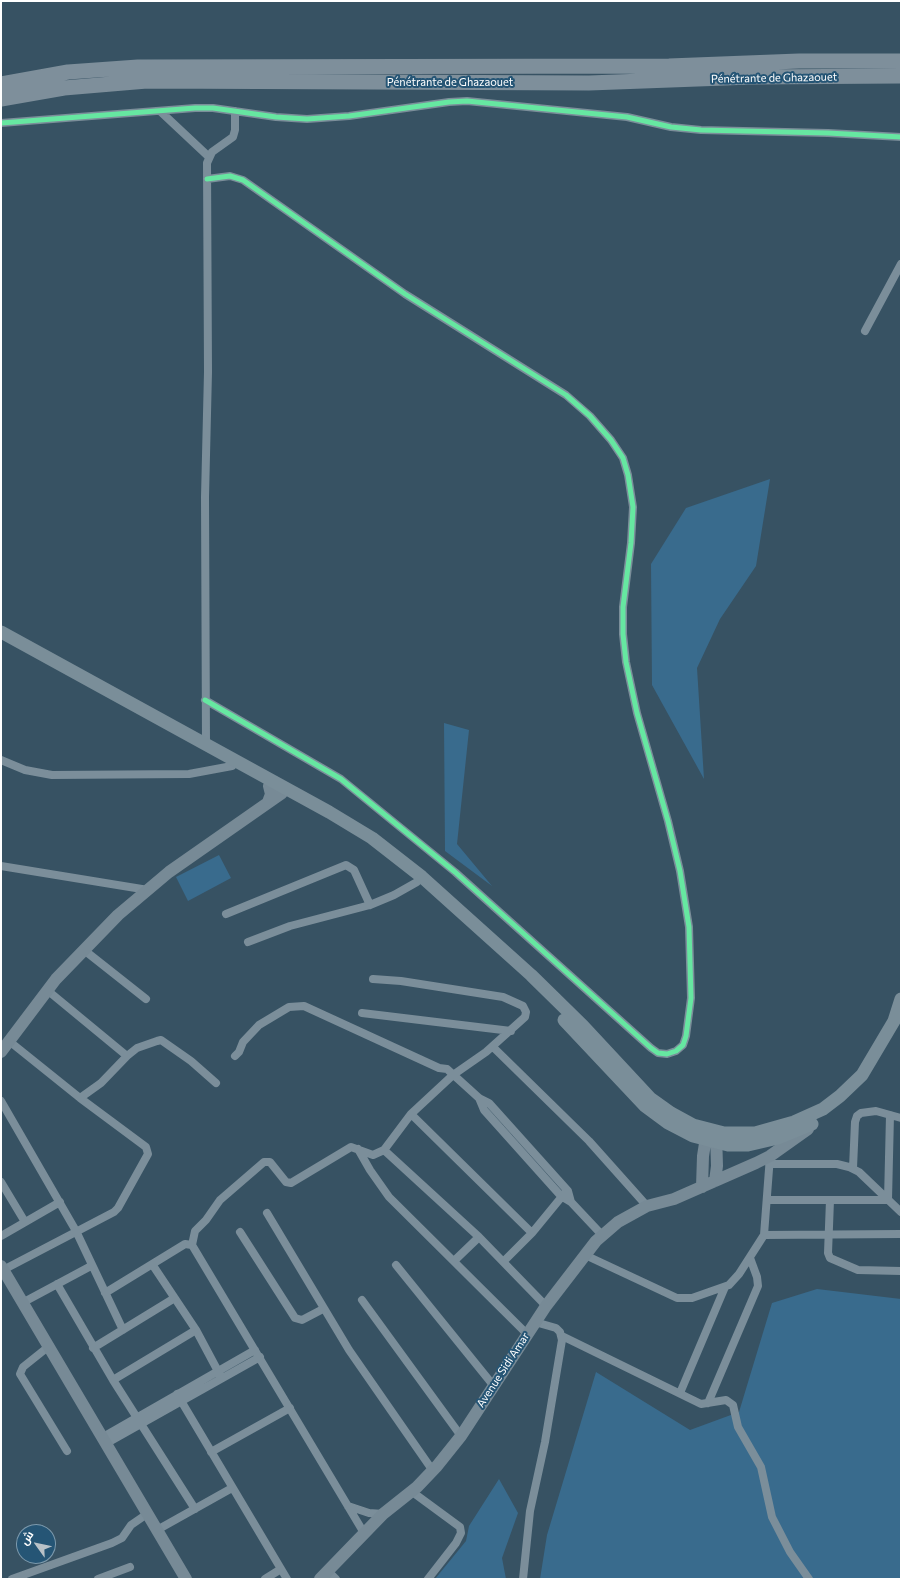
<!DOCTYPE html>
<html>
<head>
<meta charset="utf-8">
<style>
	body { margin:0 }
	#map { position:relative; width:902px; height:1580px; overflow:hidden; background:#375263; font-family:Commissioner,Cairo,sans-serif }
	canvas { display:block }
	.frame { position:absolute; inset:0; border:2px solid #fff; pointer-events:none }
	.north { position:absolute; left:16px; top:1524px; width:40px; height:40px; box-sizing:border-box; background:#255575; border:1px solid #7c99ac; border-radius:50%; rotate:303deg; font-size:11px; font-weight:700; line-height:16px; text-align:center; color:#fff }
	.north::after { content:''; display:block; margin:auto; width:14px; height:18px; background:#b9c2c8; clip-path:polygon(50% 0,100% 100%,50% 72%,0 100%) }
</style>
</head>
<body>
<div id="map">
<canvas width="902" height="1580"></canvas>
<div class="frame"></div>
<div class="north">ش</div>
</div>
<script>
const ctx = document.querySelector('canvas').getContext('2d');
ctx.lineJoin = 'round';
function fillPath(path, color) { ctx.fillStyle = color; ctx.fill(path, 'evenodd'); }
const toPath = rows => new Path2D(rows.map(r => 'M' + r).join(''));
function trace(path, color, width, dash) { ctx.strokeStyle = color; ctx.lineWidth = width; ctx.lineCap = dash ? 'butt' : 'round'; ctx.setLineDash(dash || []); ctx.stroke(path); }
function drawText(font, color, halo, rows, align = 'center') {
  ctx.font = font + ' Commissioner,sans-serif'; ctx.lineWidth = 4; ctx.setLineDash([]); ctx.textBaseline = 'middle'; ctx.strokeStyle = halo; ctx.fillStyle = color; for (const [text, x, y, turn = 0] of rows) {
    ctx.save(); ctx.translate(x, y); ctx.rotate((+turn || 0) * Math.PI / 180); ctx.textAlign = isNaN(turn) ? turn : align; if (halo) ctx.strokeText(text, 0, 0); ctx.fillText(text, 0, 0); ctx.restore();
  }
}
fillPath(toPath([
	[770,479,756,566,720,619,697,668,704,779,652,685,651,564,686,508],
	[444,723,469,730,457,844,492,886,445,851],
	[219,855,231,878,188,901,176,877],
	[817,1289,901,1299,901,1579,540,1579,547,1535,596,1372,690,1430,739,1412,772,1303],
	[499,1479,518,1513,502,1558,506,1579,435,1579,466,1541,469,1526]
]), '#396b8d');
trace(toPath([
	[160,111,209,157],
	[1,123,195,108,213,108,276,117,307,119,349,116,449,102,467,101,627,117,671,127,701,130,828,133,901,137],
	[865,331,901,264],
	[205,700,341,779,455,872,651,1048,658,1053,667,1054,676,1051,683,1045,686,1036,691,998,689,927,680,871,668,821,637,713,626,662,623,634,623,607,631,543,633,507,628,475,623,458,611,440,590,416,566,395,405,294,243,180,230,176,207,179],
	[206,744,205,497,208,372,207,163,212,152,233,137,235,130,235,111],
	[1,760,25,770,52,775,189,774,232,766],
	[1,866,148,890],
	[226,914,346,865,354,870,370,905],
	[248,942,290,926,370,905,394,895,417,882],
	[84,950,146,999],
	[47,990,127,1056],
	[362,1013,511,1031],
	[493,1047,589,1141,647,1206],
	[235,1056,239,1052,243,1042,259,1025,289,1007,304,1006,439,1068,447,1069,479,1098,489,1103,568,1191,571,1202],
	[80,1098,101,1083,127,1056,137,1048,157,1041,161,1040,191,1061,216,1083],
	[479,1098,484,1110,561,1196,571,1202,602,1235],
	[1,1101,76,1231,123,1330],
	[411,1114,532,1233],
	[358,1149,370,1170,389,1197,527,1334],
	[384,1150,479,1237,546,1306],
	[769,1164,837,1164,849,1167,859,1172,901,1212],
	[853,1168,855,1122,857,1116,861,1113,876,1111,901,1118],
	[1,1182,25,1222],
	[767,1200,888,1200,890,1115],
	[830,1200,828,1253,830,1258,858,1270,901,1271],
	[267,1213,349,1350,433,1471],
	[240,1232,295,1318,302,1320,323,1309],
	[764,1235,901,1234],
	[1,1236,60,1202],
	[192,1245,195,1231,206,1220,220,1200,264,1162,270,1162,286,1182,291,1183,351,1147,373,1155,384,1150,411,1114,453,1075,486,1052,525,1017,526,1012,523,1006,503,997,401,981,373,979],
	[585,1255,677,1298,692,1298,729,1285,739,1274,764,1235,770,1156],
	[454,1261,479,1237],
	[504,1261,532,1233,564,1194],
	[152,1264,196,1330,220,1375],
	[396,1265,493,1385],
	[3,1270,114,1212,118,1208,148,1154,146,1147,80,1098,9,1041],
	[57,1284,113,1380,195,1509],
	[105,1293,185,1244,192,1245,364,1533],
	[362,1300,461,1436],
	[22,1303,91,1266],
	[562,1336,701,1404,726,1400,733,1405,738,1427,761,1467,772,1517,790,1552,809,1579],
	[48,1347,23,1367,20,1374,67,1451],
	[93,1348,173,1299],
	[113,1380,196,1330],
	[680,1393,725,1287],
	[177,1394,287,1579],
	[708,1403,758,1286,757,1277,750,1258],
	[103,1437,255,1350],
	[107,1443,260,1357],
	[211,1452,290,1408],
	[411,1491,460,1527,461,1533,456,1543,428,1579],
	[348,1506,369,1513,383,1514],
	[157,1530,232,1488],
	[327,1570,336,1579],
	[12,1579,112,1543,122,1538,131,1525,147,1514],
	[98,1579,130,1567],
	[265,1579,281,1569],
	[523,1579,530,1511,545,1442,562,1340,560,1332,556,1328,535,1322]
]), '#7b8e9a', 8);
trace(toPath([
	[268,802,271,794,269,786],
	[1,1052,56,979,118,915,169,872,282,793],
	[715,1181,717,1166,716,1133],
	[702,1187,703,1156,707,1131],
	[1,1266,186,1579],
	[320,1579,383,1514,417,1487,437,1466,461,1436,546,1306,596,1241,618,1222,647,1206,674,1199,756,1163,770,1156,808,1129]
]), '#778a96', 12);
trace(toPath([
	[1,632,329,812,372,838,422,877,531,975,583,1026,650,1098,671,1113,693,1125,724,1133,755,1133,794,1122,823,1109,840,1096,862,1075,894,1021,901,999],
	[564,1020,645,1106,668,1123,693,1136,728,1145,748,1145,778,1138,812,1124]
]), '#7a8e99', 13);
trace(toPath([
	[1,84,68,72,138,67,669,66,799,61,901,61],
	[1,99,64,88,147,81,589,83,752,77,901,76]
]), '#7e8f9b', 15);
trace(toPath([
	[1,123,195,108,213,108,276,117,307,119,349,116,449,102,467,101,627,117,671,127,701,130,828,133,901,137],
	[205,700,341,779,455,872,651,1048,658,1053,667,1054,676,1051,683,1045,686,1036,691,998,689,927,680,871,668,821,637,713,626,662,623,634,623,607,631,543,633,507,628,475,623,458,611,440,590,416,566,395,405,294,243,180,230,176,207,179]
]), '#66e7a1', 5);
drawText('11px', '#fff', '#255575', [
	["Pénétrante de Ghazaouet",774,78,-1],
	["Pénétrante de Ghazaouet",450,82],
	["Avenue Sidi Amar",503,1370,-57]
]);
</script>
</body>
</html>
